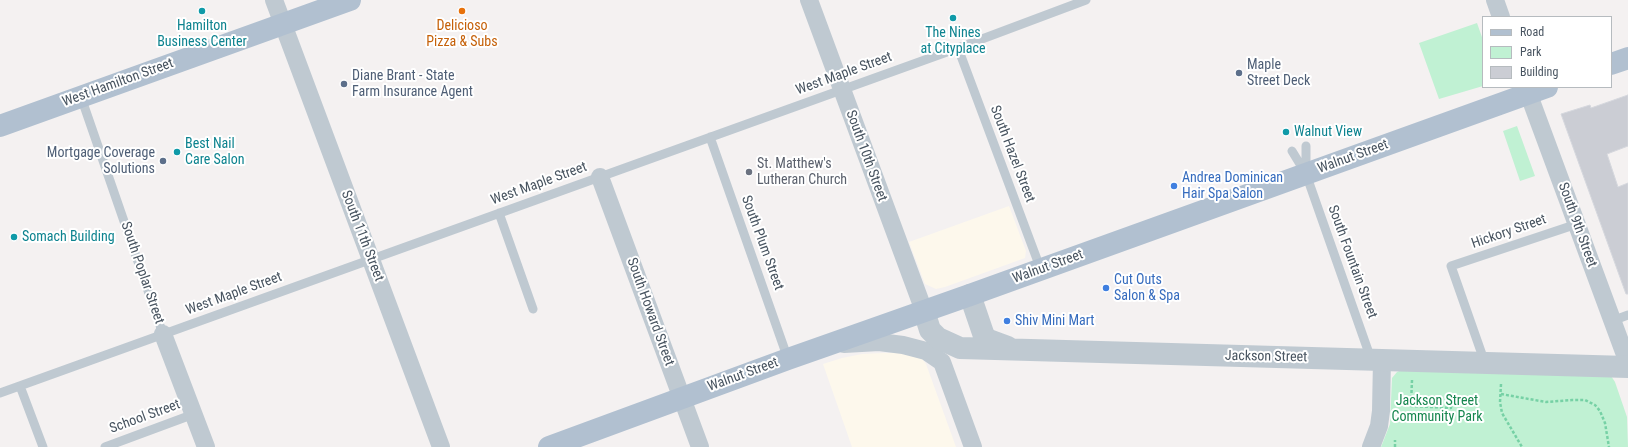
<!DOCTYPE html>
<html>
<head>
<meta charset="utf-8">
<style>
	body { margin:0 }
	#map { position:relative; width:1628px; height:447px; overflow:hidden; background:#f4f1f1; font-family:"Roboto Condensed",sans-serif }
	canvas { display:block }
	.legend { position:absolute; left:1482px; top:16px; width:130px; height:72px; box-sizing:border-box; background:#fff; border:1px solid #b6bbbf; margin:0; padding:5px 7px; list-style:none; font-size:12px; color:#485460 }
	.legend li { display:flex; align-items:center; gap:8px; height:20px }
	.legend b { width:20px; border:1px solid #b6bbbf }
</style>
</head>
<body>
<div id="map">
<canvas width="1628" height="447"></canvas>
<ul class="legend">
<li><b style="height:5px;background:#b1c0d0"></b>Road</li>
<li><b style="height:11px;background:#c0f1d3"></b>Park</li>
<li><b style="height:11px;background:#cbcdd4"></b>Building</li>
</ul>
</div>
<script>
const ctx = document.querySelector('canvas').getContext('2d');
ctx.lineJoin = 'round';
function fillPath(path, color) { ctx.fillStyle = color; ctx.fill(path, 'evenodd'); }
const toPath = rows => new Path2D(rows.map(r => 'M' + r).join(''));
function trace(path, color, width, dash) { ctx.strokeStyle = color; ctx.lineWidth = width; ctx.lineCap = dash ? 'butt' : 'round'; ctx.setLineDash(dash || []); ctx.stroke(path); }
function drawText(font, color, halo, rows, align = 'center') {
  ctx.font = font + ' "Roboto Condensed",sans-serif'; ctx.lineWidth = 4; ctx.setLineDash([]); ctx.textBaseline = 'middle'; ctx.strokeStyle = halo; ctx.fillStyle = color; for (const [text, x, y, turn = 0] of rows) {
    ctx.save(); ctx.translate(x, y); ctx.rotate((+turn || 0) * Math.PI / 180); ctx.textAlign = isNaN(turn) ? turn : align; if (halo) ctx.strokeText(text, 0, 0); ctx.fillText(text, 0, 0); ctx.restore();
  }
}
fillPath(toPath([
	[1009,206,1026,251,1025,258,945,287,936,289,925,284,909,242],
	[883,353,900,353,922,359,926,364,956,447,852,447,823,364,842,358,862,354]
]), '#fdf8ec');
fillPath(toPath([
	[1477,23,1483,40,1483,86,1439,99,1419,43],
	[1517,126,1535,176,1520,181,1503,131],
	[1402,370,1611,376,1615,382,1627,417,1628,447,1381,447,1390,424,1392,378,1397,372]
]), '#c0f1d3');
const building = toPath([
	[1628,95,1628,146,1607,154,1618,187,1628,183,1628,294,1626,294,1561,114,1590,105,1591,108,1628,95]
]);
fillPath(building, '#cbcdd4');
trace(building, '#d5d7dd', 1);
trace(toPath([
	[1412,380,1411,406,1451,408,1452,397],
	[1501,384,1500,402,1502,413,1522,447],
	[1501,394,1546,402,1572,400,1585,400,1595,405,1600,411,1605,423,1609,447],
	[1395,447,1395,440]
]), '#76d1a5', 2.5, [3, 2]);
trace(toPath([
	[958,48,1041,270],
	[81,97,163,334],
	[710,137,788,359],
	[1292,151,1306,174,1371,359],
	[1306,174,1306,146],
	[499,213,533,309],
	[1612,321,1628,315],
	[1485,363,1451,266,1577,224],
	[20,386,43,447],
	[0,393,958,48,1086,0],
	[105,447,194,414]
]), '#bfc9d1', 9);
trace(toPath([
	[274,0,441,447],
	[809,0,924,311],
	[1495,0,1501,17],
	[1526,87,1628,363],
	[600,177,700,447],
	[163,334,206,447],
	[844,344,879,342,903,345,926,351,942,362,973,447],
	[1371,447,1379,426,1381,411,1382,360]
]), '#bfc9d1', 18);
trace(toPath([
	[970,295,984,336,989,340,1008,347],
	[924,311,930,330,938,338,960,348,1628,367]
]), '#bfc9d1', 22);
trace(toPath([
	[1611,64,1628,58],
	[0,126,350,0],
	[549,447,788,359,970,295,1547,87]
]), '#b1c0d0', 22);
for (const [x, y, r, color] of [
	[202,11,4,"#0f9aa8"],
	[462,11,4,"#e8710a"],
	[953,18,4,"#0f9aa8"],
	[1239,73,4,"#5c6f8a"],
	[344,84,4,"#5c6f8a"],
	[1286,132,4,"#0f9aa8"],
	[177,152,4,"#0f9aa8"],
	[163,161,4,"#5c6f8a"],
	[749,172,4,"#6b7280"],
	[1174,186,4,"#3f7fe0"],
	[14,237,4,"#0f9aa8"],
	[1106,288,4,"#3f7fe0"],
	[1007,321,4,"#3f7fe0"]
]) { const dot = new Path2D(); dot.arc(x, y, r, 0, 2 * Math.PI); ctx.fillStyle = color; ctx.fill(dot); trace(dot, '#fff', 1.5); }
drawText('14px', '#0d838f', '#fff', [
	["Hamilton",202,26,"center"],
	["Business Center",202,42,"center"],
	["The Nines",953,33,"center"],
	["at Cityplace",953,49,"center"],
	["Walnut View",1294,132],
	["Best Nail",185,144],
	["Care Salon",185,160],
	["Somach Building",22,237]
], 'left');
drawText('14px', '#c56008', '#fff', [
	["Delicioso",462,26],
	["Pizza & Subs",462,42]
]);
drawText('14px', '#4e5e75', '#fff', [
	["Maple",1247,65],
	["Street Deck",1247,81],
	["Diane Brant - State",352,76],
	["Farm Insurance Agent",352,92],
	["Mortgage Coverage",155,153,"right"],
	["Solutions",155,169,"right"]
], 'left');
drawText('14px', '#485460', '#fff', [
	["West Maple Street",844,74,-20],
	["West Hamilton Street",118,83,-20],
	["South Hazel Street",1012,154,69],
	["South 10th Street",866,156,70],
	["Walnut Street",1353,157,-20],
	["West Maple Street",539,184,-20],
	["South 9th Street",1577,225,70],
	["Hickory Street",1509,232,-19],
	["South 11th Street",362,236,69],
	["South Plum Street",762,243,70],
	["South Fountain Street",1352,262,70],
	["Walnut Street",1048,267,-20],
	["South Poplar Street",142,273,71],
	["West Maple Street",234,294,-20],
	["South Howard Street",650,312,70],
	["Jackson Street",1266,357,1],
	["Walnut Street",743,375,-20],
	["School Street",145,417,-20]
]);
drawText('14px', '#5b616d', '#fff', [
	["St. Matthew's",757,164],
	["Lutheran Church",757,180]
], 'left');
drawText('14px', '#366cbe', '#fff', [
	["Andrea Dominican",1182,178],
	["Hair Spa Salon",1182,194],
	["Cut Outs",1114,280],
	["Salon & Spa",1114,296],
	["Shiv Mini Mart",1015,321]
], 'left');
drawText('14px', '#15864e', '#fff', [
	["Jackson Street",1437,401],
	["Community Park",1437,417]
]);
</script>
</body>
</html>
